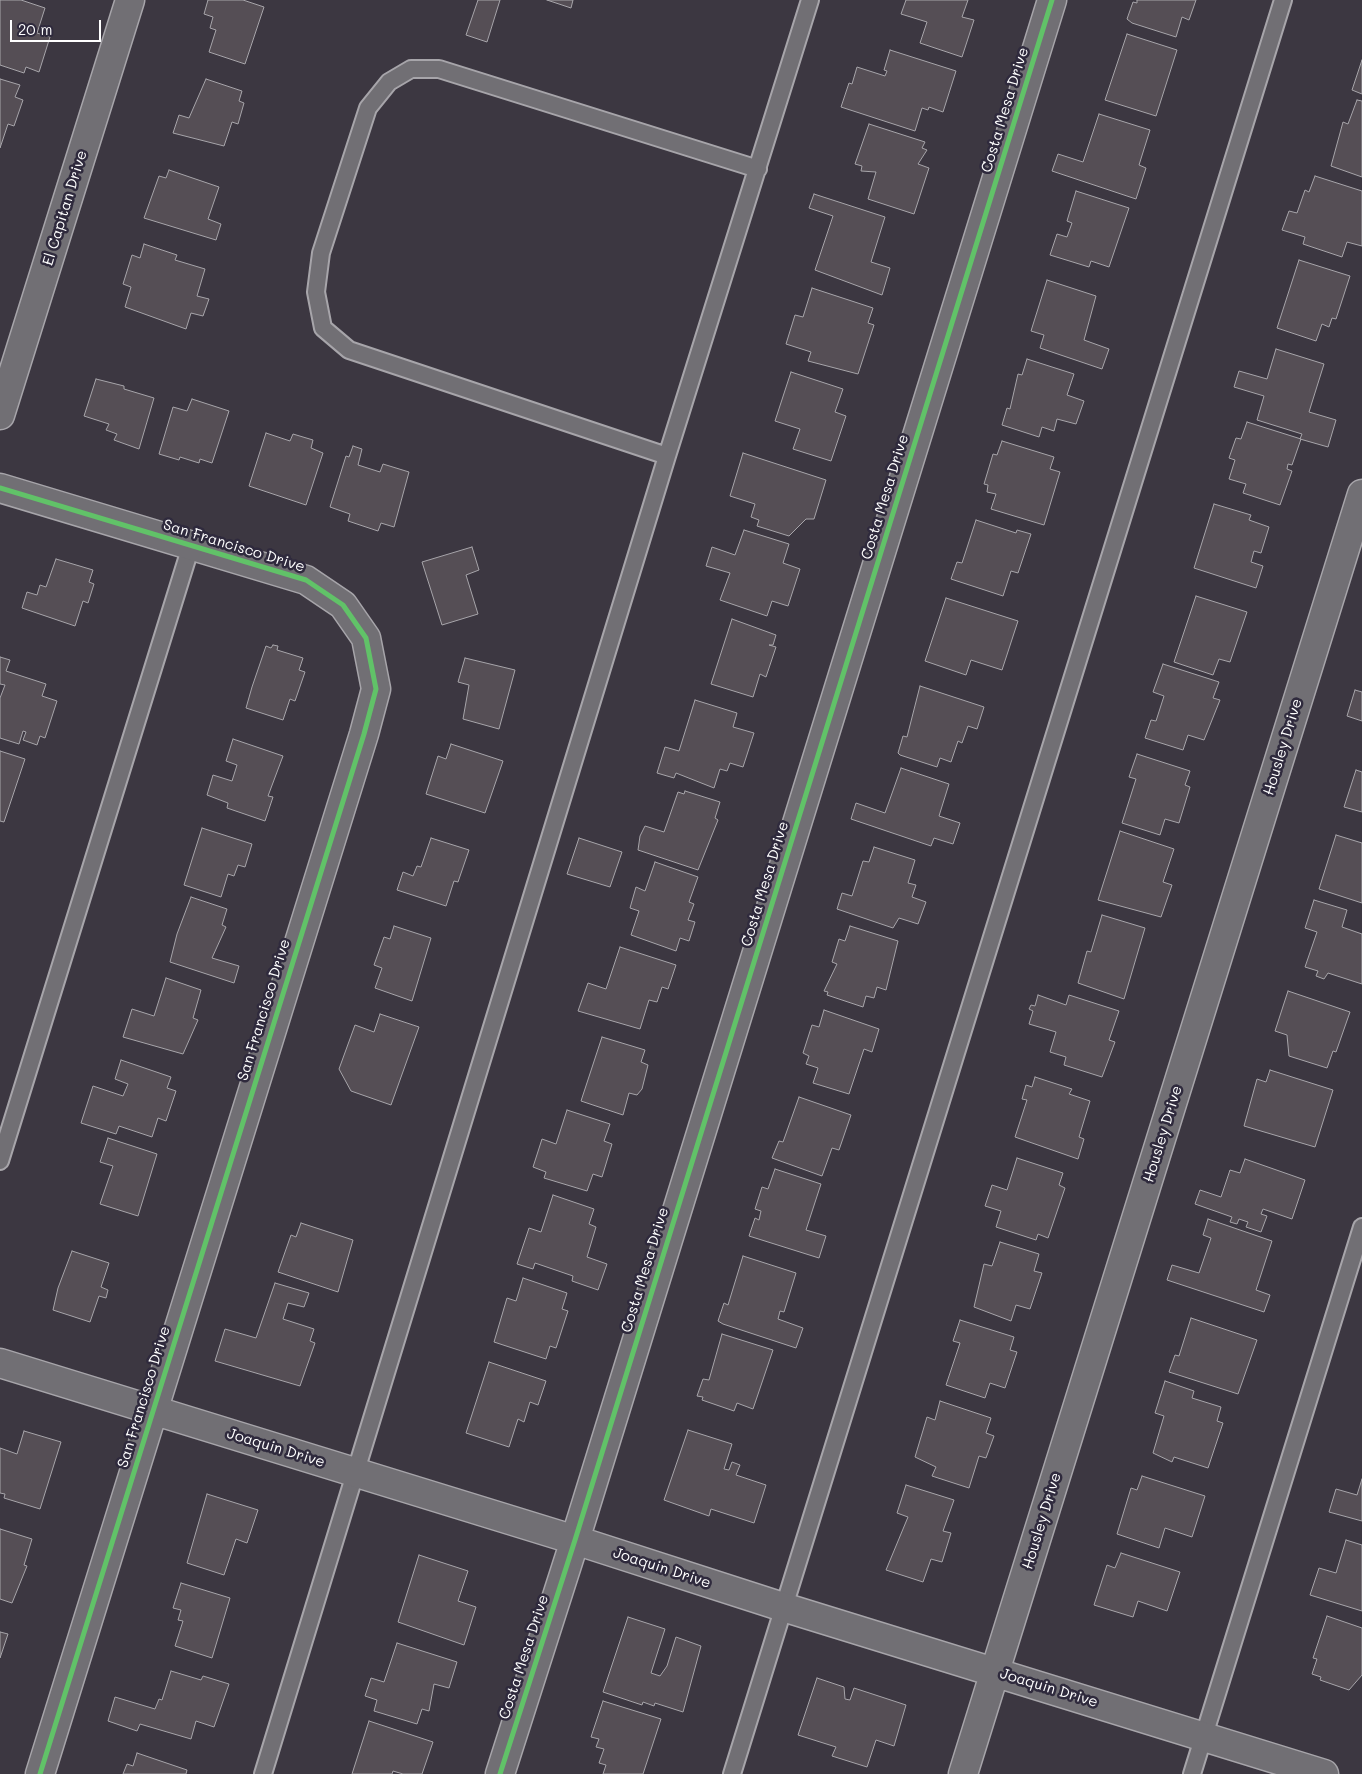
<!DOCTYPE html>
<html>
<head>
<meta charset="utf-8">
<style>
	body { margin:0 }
	#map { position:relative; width:1362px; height:1774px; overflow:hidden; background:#3c3741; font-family:Mali,sans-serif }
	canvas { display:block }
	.scale { position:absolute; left:10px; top:20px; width:91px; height:22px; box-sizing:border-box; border:2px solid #fff; border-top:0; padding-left:6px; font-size:15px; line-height:18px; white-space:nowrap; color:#fff; -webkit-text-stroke:4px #2f2a3d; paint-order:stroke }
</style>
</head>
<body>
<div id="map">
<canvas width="1362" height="1774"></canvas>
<div class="scale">20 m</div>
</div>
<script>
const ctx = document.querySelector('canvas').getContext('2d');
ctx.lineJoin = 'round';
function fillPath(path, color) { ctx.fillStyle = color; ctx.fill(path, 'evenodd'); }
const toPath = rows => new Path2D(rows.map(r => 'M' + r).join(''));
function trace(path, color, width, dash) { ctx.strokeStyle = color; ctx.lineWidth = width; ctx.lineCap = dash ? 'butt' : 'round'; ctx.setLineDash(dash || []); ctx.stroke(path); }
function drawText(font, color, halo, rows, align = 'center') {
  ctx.font = font + ' Mali,sans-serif'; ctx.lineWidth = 5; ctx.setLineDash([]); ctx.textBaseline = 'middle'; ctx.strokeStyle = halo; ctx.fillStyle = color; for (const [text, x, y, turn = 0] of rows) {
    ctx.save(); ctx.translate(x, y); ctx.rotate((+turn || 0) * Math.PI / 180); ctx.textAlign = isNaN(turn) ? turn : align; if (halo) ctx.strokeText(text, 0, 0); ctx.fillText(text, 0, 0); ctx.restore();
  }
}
const building = toPath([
	[0,0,21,0,45,8,37,33,50,37,39,72,26,67,24,73,0,65,0,0],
	[208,0,243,0,264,7,245,64,209,52,216,30,210,28,213,17,204,14,208,0],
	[478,0,500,0,487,42,466,35,478,0],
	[547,0,573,0,571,8,547,0],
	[906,0,968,0,962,17,974,20,962,57,920,43,927,22,901,14,906,0],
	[1137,0,1196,0,1189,20,1182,17,1176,37,1132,23,1127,19,1133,2,1137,3,1137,0],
	[1127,34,1177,50,1156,116,1105,100,1127,34],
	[890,50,956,71,943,112,929,107,928,110,922,108,915,131,841,107,849,83,852,84,857,67,885,76,887,71,884,70,890,50],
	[1362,60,1362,94,1352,90,1362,60],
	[0,79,20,85,15,97,23,100,14,126,8,124,0,148,0,79],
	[206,79,242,91,239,101,244,103,238,124,232,122,224,146,173,133,179,115,189,118,206,79],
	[1357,100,1362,101,1362,177,1331,166,1343,122,1348,124,1357,100],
	[1099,114,1150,130,1139,165,1146,168,1136,199,1052,171,1058,154,1083,162,1099,114],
	[869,124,925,142,922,148,927,150,918,164,929,168,914,214,868,199,876,172,861,171,862,166,855,164,869,124],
	[169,170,219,187,208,219,221,224,216,240,144,218,159,176,166,178,169,170],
	[1315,176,1362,191,1362,246,1347,242,1342,257,1303,244,1305,237,1282,230,1289,211,1297,213,1305,190,1309,192,1315,176],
	[1076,191,1129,208,1109,267,1091,261,1089,267,1050,255,1057,234,1067,237,1072,223,1067,221,1076,191],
	[814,194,885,217,871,262,890,268,882,295,815,270,833,216,809,208,814,194],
	[144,244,177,255,175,260,205,269,197,296,209,299,203,316,191,313,186,329,125,307,131,287,123,284,132,255,140,258,144,244],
	[1299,260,1350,276,1336,319,1332,318,1329,327,1322,324,1316,341,1277,328,1299,260],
	[1047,280,1096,296,1084,340,1109,349,1102,369,1040,348,1044,335,1031,331,1047,280],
	[812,288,873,308,868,323,874,325,858,374,808,361,811,352,786,344,795,315,803,317,812,288],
	[1276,349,1324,364,1309,412,1336,420,1328,447,1300,439,1302,434,1257,420,1264,396,1234,387,1239,371,1267,379,1276,349],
	[1027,359,1074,374,1067,395,1084,401,1076,424,1057,419,1054,431,1042,427,1039,437,1002,425,1007,408,1010,409,1018,374,1022,375,1027,359],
	[791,372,843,389,835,412,846,416,831,461,793,449,800,429,775,421,791,372],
	[96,379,124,386,124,389,154,398,139,449,114,440,117,434,106,430,109,424,84,416,96,379],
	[192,399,229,411,212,463,200,459,199,463,180,457,179,460,159,454,173,407,187,411,192,399],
	[1247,422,1301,439,1292,465,1288,464,1287,469,1292,471,1280,505,1243,493,1246,484,1229,479,1235,460,1229,458,1236,438,1241,439,1247,422],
	[266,433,290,441,293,434,313,440,311,448,323,453,306,505,249,486,266,433],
	[1002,441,1054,457,1050,469,1060,472,1044,525,991,509,996,494,987,492,988,485,984,484,993,454,997,455,1002,441],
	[353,446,362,449,358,465,380,472,383,464,409,472,394,527,381,523,378,531,348,521,350,514,330,507,346,456,349,457,353,446],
	[743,453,826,480,814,519,806,519,789,536,757,526,759,520,751,517,755,504,730,496,743,453],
	[1214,504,1251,515,1249,520,1269,527,1261,553,1254,551,1251,562,1263,566,1256,588,1194,568,1214,504],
	[976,520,1016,533,1017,530,1031,534,1018,573,1011,571,1003,596,951,579,957,562,962,563,976,520],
	[744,530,789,544,783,563,800,569,788,606,772,601,767,616,720,600,730,573,706,566,712,547,735,555,744,530],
	[472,547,479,570,466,575,478,614,442,625,422,562,472,547],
	[56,559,93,570,89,582,94,584,88,603,83,601,75,626,22,608,27,592,37,595,40,585,46,587,56,559],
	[1196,596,1247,612,1230,662,1219,659,1213,675,1174,662,1196,596],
	[946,598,1018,621,1002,670,971,660,966,675,925,661,946,598],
	[732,619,776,635,773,645,769,645,776,647,766,677,760,674,753,697,711,684,732,619],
	[273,645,278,646,277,650,303,658,299,670,305,672,295,701,290,699,283,720,246,708,252,687,266,646,271,648,273,645],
	[0,657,10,660,6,671,46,684,42,696,57,701,45,738,40,736,37,745,23,740,26,732,23,731,19,744,0,738,0,698,5,685,0,684,0,657],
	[465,658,515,670,499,729,463,719,469,685,458,682,465,658],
	[1163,664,1219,682,1213,698,1220,700,1204,740,1188,735,1183,750,1145,738,1151,720,1156,721,1164,696,1153,692,1163,664],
	[920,686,984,707,977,729,968,726,962,743,958,741,951,762,940,758,937,767,900,755,898,753,903,736,907,737,920,686],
	[1355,690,1362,692,1362,721,1347,716,1355,690],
	[695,700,737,713,733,727,754,733,743,767,730,763,727,771,720,769,714,788,676,773,674,778,657,773,665,747,679,751,695,700],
	[233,739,283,756,268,796,273,797,265,821,227,808,228,803,207,795,213,775,232,781,237,765,226,761,233,739],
	[451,744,503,761,485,813,426,794,438,756,446,759,451,744],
	[0,751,25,759,4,822,0,821,0,751],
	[1137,754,1190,771,1185,785,1190,787,1179,823,1165,819,1160,835,1122,823,1136,779,1129,777,1137,754],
	[901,768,949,784,939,816,960,823,953,844,934,838,931,846,851,819,856,803,885,813,901,768],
	[1356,770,1362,772,1362,812,1344,807,1356,770],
	[685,791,720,802,715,818,718,820,698,870,638,850,640,836,645,826,664,832,678,792,684,794,685,791],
	[202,828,252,844,245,867,238,865,234,876,228,874,221,897,184,885,202,828],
	[1120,831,1174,849,1163,882,1172,885,1161,917,1098,900,1120,831],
	[1336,835,1362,843,1362,903,1319,889,1336,835],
	[431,838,469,850,458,882,454,881,446,906,397,890,403,872,413,876,417,866,421,867,431,838],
	[579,838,622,852,610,887,567,874,579,838],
	[874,847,915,860,908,883,916,885,912,897,926,902,918,924,899,918,893,928,837,909,842,893,852,896,863,861,869,862,874,847],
	[655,862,698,877,689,902,694,904,688,920,695,922,689,941,680,938,676,951,631,935,639,911,630,908,636,887,645,891,655,862],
	[191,897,227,909,222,925,226,927,212,958,239,966,234,983,170,962,177,934,191,897],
	[1314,900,1347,910,1342,927,1362,934,1362,984,1328,973,1324,979,1316,976,1318,971,1305,967,1317,932,1305,928,1314,900],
	[1102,915,1145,928,1124,999,1078,983,1087,951,1091,952,1102,915],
	[394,926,431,938,412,1001,375,988,382,968,374,965,384,937,390,939,394,926],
	[850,926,898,941,886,990,877,987,874,998,866,996,863,1007,827,995,828,992,824,991,837,964,832,962,839,939,845,941,850,926],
	[620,947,676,965,668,989,662,987,657,1002,649,1000,640,1029,578,1011,588,983,606,989,620,947],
	[166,978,201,990,193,1018,198,1020,183,1054,123,1037,132,1009,154,1016,166,978],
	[1288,991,1350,1012,1336,1052,1333,1051,1327,1068,1289,1056,1287,1035,1275,1031,1288,991],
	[1038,995,1066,1005,1069,995,1119,1011,1109,1040,1115,1042,1102,1077,1064,1065,1066,1057,1050,1052,1056,1032,1029,1024,1033,1011,1029,1009,1031,1005,1035,1006,1038,995],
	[824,1010,879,1029,872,1052,864,1049,849,1094,813,1083,818,1068,806,1064,809,1056,803,1053,812,1025,819,1027,824,1010],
	[380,1014,419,1027,391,1105,351,1091,339,1069,355,1025,374,1032,380,1014],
	[602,1037,645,1050,641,1062,648,1065,642,1089,637,1095,629,1093,623,1115,581,1101,602,1037],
	[121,1060,171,1077,167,1088,176,1091,166,1121,158,1118,152,1137,119,1126,116,1134,81,1123,93,1086,123,1096,128,1084,115,1079,121,1060],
	[1270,1070,1333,1090,1315,1147,1244,1126,1257,1079,1266,1082,1270,1070],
	[1035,1077,1072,1089,1069,1094,1090,1101,1079,1137,1084,1139,1078,1159,1015,1137,1027,1100,1022,1099,1026,1085,1032,1087,1035,1077],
	[799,1097,851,1115,839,1150,832,1148,822,1176,772,1158,779,1141,783,1142,799,1097],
	[567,1110,610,1124,604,1141,612,1144,602,1177,593,1174,587,1191,544,1178,546,1172,533,1167,542,1139,556,1144,567,1110],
	[108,1138,157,1154,138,1216,100,1204,113,1166,100,1162,108,1138],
	[1017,1158,1063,1173,1059,1185,1065,1188,1048,1238,1038,1234,1036,1240,996,1227,1001,1211,985,1206,992,1185,1007,1190,1017,1158],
	[1245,1159,1305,1180,1292,1219,1263,1209,1261,1214,1267,1216,1261,1232,1246,1227,1248,1222,1239,1219,1237,1224,1230,1222,1232,1217,1195,1204,1200,1190,1221,1197,1230,1170,1240,1173,1245,1159],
	[775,1169,821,1184,806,1230,826,1236,819,1258,749,1236,755,1218,759,1220,761,1211,755,1209,762,1187,768,1189,775,1169],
	[553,1195,594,1209,589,1224,596,1227,587,1257,607,1264,598,1290,572,1281,573,1276,535,1263,533,1269,517,1264,529,1228,541,1232,553,1195],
	[1208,1219,1272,1241,1256,1290,1270,1295,1264,1312,1167,1280,1172,1265,1199,1273,1211,1238,1203,1235,1208,1219],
	[301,1223,353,1240,338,1292,278,1272,291,1235,296,1237,301,1223],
	[1000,1242,1039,1254,1034,1271,1042,1273,1030,1309,1016,1305,1011,1321,974,1307,984,1264,992,1266,1000,1242],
	[72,1251,109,1263,101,1287,108,1290,106,1298,99,1296,90,1322,53,1310,58,1288,72,1251],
	[743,1256,796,1273,784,1312,780,1311,778,1319,803,1328,796,1348,723,1324,718,1321,724,1303,728,1305,743,1256],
	[523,1278,567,1293,562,1309,568,1311,556,1348,550,1346,546,1359,494,1342,507,1298,516,1301,523,1278],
	[275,1283,309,1293,304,1307,288,1303,283,1319,314,1329,310,1341,315,1343,300,1386,215,1361,225,1329,256,1338,275,1283],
	[1191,1318,1257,1340,1238,1394,1169,1372,1175,1355,1179,1356,1191,1318],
	[960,1320,1014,1337,1010,1350,1017,1352,1005,1388,990,1383,985,1398,946,1385,960,1343,953,1341,960,1320],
	[722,1334,773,1350,753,1409,737,1403,734,1411,702,1400,703,1397,697,1396,703,1379,709,1380,722,1334],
	[489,1362,546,1381,538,1405,530,1402,524,1422,518,1419,509,1447,466,1433,489,1362],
	[1165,1381,1194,1391,1192,1398,1221,1407,1217,1421,1223,1423,1208,1468,1174,1457,1172,1462,1153,1453,1164,1416,1155,1413,1165,1381],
	[940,1401,991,1418,986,1433,994,1436,986,1458,979,1456,969,1488,932,1476,936,1467,915,1457,927,1417,935,1420,940,1401],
	[688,1430,732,1444,724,1469,729,1470,732,1462,740,1465,736,1475,766,1485,754,1523,711,1509,709,1516,664,1500,688,1430],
	[24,1431,61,1442,40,1509,4,1498,5,1494,0,1493,0,1448,17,1454,24,1431],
	[1142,1476,1205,1496,1192,1537,1165,1528,1159,1548,1117,1534,1131,1488,1137,1490,1142,1476],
	[1362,1479,1362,1521,1329,1512,1336,1489,1357,1495,1362,1479],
	[906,1485,954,1500,943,1531,951,1533,942,1562,931,1559,923,1582,886,1570,908,1517,897,1513,906,1485],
	[207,1494,258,1510,247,1543,236,1539,224,1575,187,1563,207,1494],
	[0,1529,32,1539,24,1565,27,1566,12,1603,0,1599,0,1529],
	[1346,1540,1362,1545,1362,1611,1310,1595,1319,1568,1336,1573,1346,1540],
	[1121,1553,1180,1572,1167,1611,1138,1601,1133,1617,1094,1605,1107,1565,1115,1568,1121,1553],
	[419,1555,468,1571,458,1601,476,1607,464,1645,398,1622,419,1555],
	[181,1583,230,1598,212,1658,175,1646,183,1621,178,1620,181,1610,173,1608,181,1583],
	[1327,1616,1362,1628,1362,1675,1349,1690,1320,1680,1321,1677,1312,1674,1317,1659,1313,1658,1327,1616],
	[628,1617,665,1629,651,1673,660,1676,667,1666,676,1637,701,1646,683,1712,655,1703,654,1706,643,1702,642,1705,603,1692,628,1617],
	[0,1632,8,1634,0,1658,0,1632],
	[397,1643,457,1662,449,1688,434,1684,429,1711,422,1709,417,1724,374,1711,377,1700,365,1696,371,1678,384,1682,397,1643],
	[171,1671,201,1680,203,1676,229,1684,214,1727,196,1721,191,1739,140,1724,137,1731,108,1721,115,1697,155,1709,159,1699,162,1700,171,1671],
	[817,1678,844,1687,845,1699,850,1700,854,1688,906,1705,894,1746,876,1740,867,1767,832,1756,836,1747,798,1735,817,1678],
	[603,1701,661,1719,643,1774,603,1774,606,1765,599,1763,604,1749,596,1747,599,1739,591,1737,603,1701],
	[369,1721,433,1742,422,1774,403,1774,393,1771,392,1774,352,1774,369,1721],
	[137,1753,187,1770,186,1774,123,1774,127,1764,133,1766,137,1753]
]);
fillPath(building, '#554e55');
trace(building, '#a7a5aa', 1);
const service = toPath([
	[667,456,349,350,323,328,316,292,321,253,368,108,389,82,411,69,439,69,758,169],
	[0,1161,191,546],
	[263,1774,667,456,810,0],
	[732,1774,1283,0],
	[1192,1774,1362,1227]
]);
const minor = toPath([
	[0,415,130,0],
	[0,488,306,580,343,605,366,638,376,689,364,734,40,1774],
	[0,1363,575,1540,783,1607,1324,1774],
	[500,1774,575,1540,1052,0],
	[963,1774,1362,494]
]);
trace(service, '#a7a5aa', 20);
trace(minor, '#a7a5aa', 31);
trace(service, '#716f74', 16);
trace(minor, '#716f74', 28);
trace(toPath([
	[0,488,306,580,343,605,366,638,376,689,364,734,40,1774],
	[500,1774,575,1540,1052,0]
]), '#61c268', 5);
drawText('15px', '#fff', '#2f2a3d', [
	["Costa Mesa Drive",1005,110,-73],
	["El Capitan Drive",65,208,-73],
	["Costa Mesa Drive",885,497,-73],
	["San Francisco Drive",234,546,17],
	["Housley Drive",1283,747,-73],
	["Costa Mesa Drive",765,884,-73],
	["San Francisco Drive",264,1010,-73],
	["Housley Drive",1163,1134,-73],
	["Costa Mesa Drive",645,1270,-73],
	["San Francisco Drive",144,1397,-73],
	["Joaquin Drive",276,1448,17],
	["Housley Drive",1042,1521,-73],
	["Joaquin Drive",662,1568,18],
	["Costa Mesa Drive",524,1657,-72],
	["Joaquin Drive",1049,1688,17]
]);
</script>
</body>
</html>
